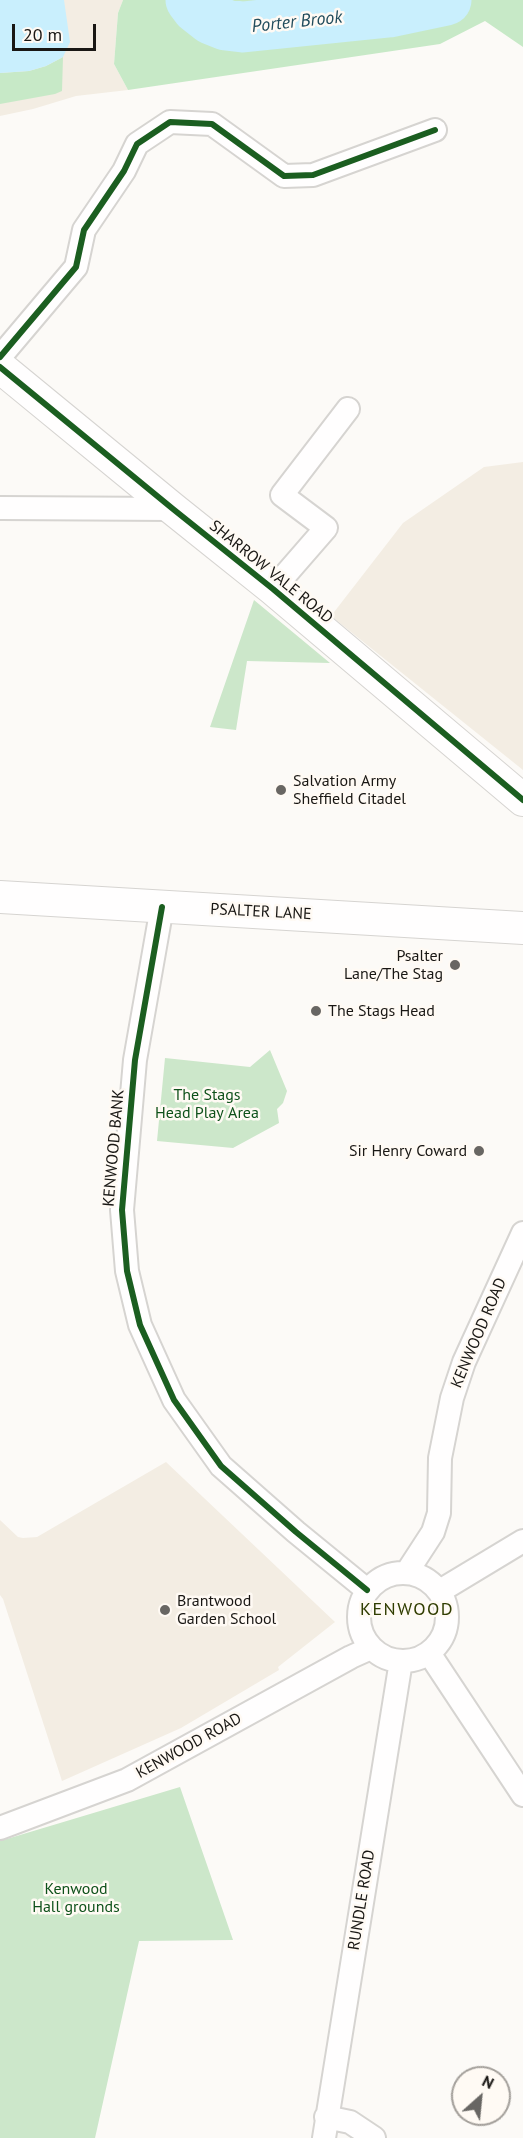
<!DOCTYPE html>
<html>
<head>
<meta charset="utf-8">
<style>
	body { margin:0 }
	#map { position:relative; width:523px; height:2138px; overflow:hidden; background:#fcfaf7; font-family:"PT Sans",sans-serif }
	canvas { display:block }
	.north { position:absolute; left:451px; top:2066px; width:60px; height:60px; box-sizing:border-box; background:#fffaf4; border:2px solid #a39f9a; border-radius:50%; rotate:27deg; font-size:16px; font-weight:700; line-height:24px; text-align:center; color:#191714 }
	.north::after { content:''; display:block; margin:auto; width:21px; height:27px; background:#686663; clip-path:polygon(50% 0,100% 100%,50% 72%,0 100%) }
	.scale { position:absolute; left:12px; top:24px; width:84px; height:27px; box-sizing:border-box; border:3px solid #191714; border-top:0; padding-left:8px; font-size:18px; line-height:21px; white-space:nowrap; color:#191714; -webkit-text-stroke:4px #fffaf4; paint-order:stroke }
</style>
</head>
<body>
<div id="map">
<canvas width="523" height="2138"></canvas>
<div class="north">N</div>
<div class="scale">20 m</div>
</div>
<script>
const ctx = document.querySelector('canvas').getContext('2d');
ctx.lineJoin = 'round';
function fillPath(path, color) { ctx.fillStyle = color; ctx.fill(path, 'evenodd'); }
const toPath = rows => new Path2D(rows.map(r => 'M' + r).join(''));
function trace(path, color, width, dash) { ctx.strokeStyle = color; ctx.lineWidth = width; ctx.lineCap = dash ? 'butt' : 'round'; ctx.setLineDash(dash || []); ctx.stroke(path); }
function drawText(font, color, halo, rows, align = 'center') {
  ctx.font = font + ' "PT Sans",sans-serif'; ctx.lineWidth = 5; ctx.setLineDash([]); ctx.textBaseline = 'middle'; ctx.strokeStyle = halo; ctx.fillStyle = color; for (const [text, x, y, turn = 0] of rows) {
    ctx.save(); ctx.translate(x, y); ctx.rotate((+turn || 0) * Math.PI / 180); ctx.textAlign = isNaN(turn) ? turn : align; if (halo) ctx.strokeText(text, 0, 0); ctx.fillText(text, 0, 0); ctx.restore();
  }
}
fillPath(toPath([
	[0,0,123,0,118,13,114,64,128,90,76,96,33,109,0,116],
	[523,462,523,770,331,616,403,523,484,467],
	[166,1462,335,1622,278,1667,279,1670,181,1728,62,1781,3,1599,0,1595,0,1520,18,1537,23,1538,37,1537]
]), '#f3ede3');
fillPath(toPath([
	[254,600,330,663,247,661,236,730,210,727],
	[270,1050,287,1091,283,1103,277,1109,279,1123,233,1148,157,1141,165,1058,250,1067],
	[180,1787,233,1940,139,1941,95,2138,0,2138,0,1841]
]), '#cce7ca');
fillPath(toPath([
	[123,0,523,0,523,47,485,21,440,44,128,90,114,64,118,13],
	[63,57,62,91,55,94,0,104,0,73,29,71,46,66]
]), '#c7e9c7');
fillPath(toPath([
	[0,0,64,0,70,42,63,57,46,66,29,71,0,73]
]), '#c9effd');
trace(toPath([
	[191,0,197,8,211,19,226,25,243,27,389,12,446,0]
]), '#c9effd', 51);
const street = toPath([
	[0,357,76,267,84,230,124,171,137,144,170,122,212,124,284,176,313,175,435,130],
	[0,508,173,509],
	[273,589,326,528,282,495,348,409],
	[162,907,135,1060,122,1210,127,1271,140,1325,174,1400,221,1466,296,1532,367,1590],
	[407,1572,433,1532,439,1513,440,1458,452,1398,464,1362,523,1233],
	'359 1617a44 44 0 1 1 88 0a44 44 0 1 1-88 0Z',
	[440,1591,523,1541],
	[429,1653,523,1795],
	[0,1828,127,1780,351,1657,371,1648],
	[326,2117,350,2122,374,2138],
	[324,2138,401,1661]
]);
const secondary = toPath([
	[0,367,173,509,273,589,523,800],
	[0,897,523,928]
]);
trace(street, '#d6d4d1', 26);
trace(secondary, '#d6d4d1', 34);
trace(street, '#fffefe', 22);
trace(secondary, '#fffefe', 32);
trace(toPath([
	[0,357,76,267,84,230,124,171,137,144,170,122,212,124,284,176,313,175,435,130],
	[0,367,173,509,273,589,523,800],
	[162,907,135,1060,122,1210,127,1271,140,1325,174,1400,221,1466,296,1532,367,1590]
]), '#1b5e20', 6);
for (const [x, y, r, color] of [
	[281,790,6,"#686663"],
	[455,965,6,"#686663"],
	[316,1011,6,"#686663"],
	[479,1151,6,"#686663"],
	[165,1610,6,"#686663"]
]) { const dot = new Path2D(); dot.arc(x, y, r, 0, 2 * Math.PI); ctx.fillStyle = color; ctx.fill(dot); trace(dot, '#fffaf4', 2); }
drawText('16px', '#191714', '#fffaf4', [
	["SHARROW VALE ROAD",271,572,39],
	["PSALTER LANE",261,912,3],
	["KENWOOD BANK",114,1148,-85],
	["KENWOOD ROAD",479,1333,-67],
	["KENWOOD ROAD",189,1746,-29],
	["RUNDLE ROAD",362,1900,-81]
]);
drawText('16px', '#191714', '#fffaf4', [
	["Salvation Army",293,781],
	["Sheffield Citadel",293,799],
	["Psalter",443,956,"right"],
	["Lane/The Stag",443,974,"right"],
	["The Stags Head",328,1011],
	["Sir Henry Coward",467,1151,"right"],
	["Brantwood",177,1601],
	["Garden School",177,1619]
], 'left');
drawText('16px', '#0e511a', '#fffaf4', [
	["The Stags",207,1095],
	["Head Play Area",207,1113],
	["Kenwood",76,1889],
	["Hall grounds",76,1907]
]);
drawText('italic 18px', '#214c5c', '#fffaf4', [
	["Porter Brook",297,22,-6]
]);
ctx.letterSpacing = '1.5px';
drawText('18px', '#303d01', '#fffaf4', [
	["KENWOOD",407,1610]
]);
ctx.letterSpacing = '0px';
</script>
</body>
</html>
